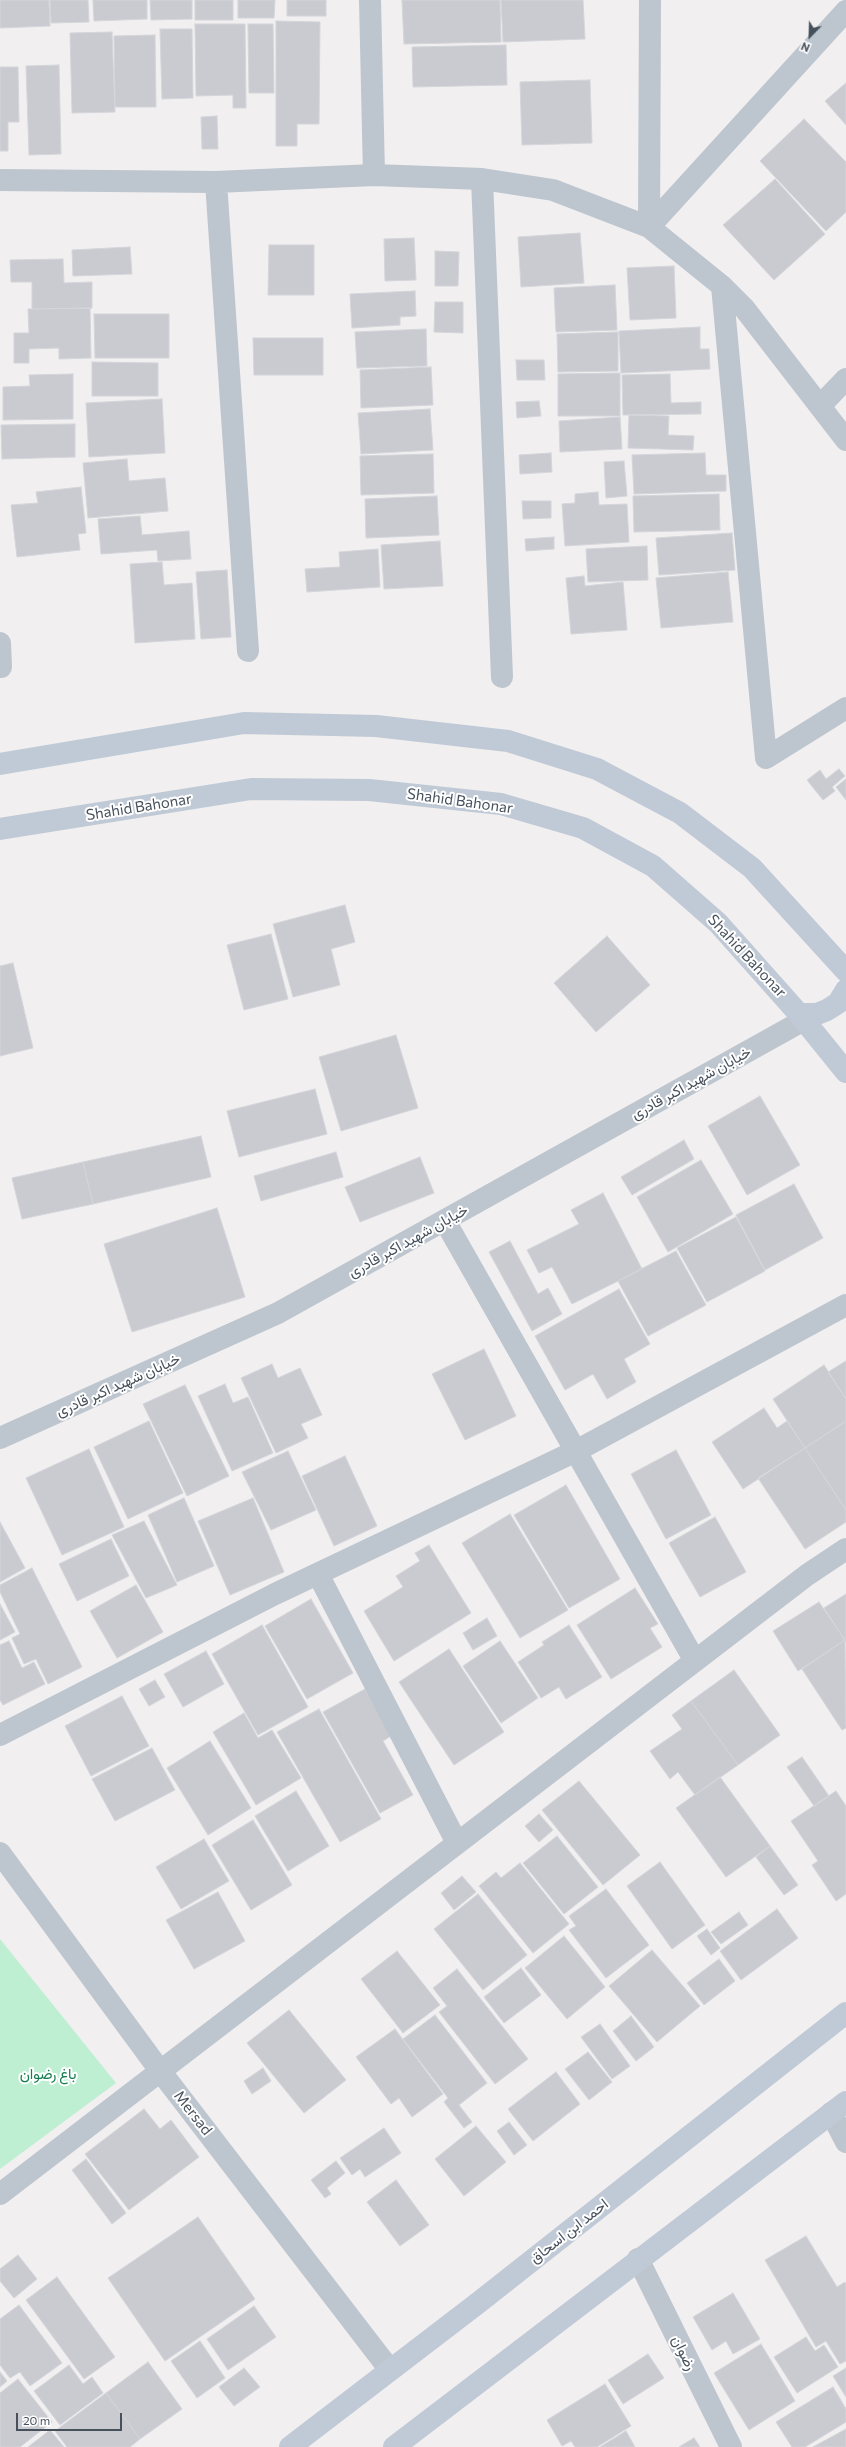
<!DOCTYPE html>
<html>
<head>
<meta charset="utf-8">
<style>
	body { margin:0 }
	#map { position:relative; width:846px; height:2447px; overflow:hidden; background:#f1efef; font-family:Commissioner,sans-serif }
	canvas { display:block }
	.north { position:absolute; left:790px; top:16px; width:40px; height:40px; -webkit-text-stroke:3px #fff; paint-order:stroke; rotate:203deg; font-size:11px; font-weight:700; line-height:16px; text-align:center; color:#47515c }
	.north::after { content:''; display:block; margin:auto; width:14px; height:18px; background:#47515c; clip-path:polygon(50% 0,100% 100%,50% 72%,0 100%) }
	.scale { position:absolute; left:16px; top:2413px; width:106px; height:18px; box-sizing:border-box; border:2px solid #47515c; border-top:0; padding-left:5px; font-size:12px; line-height:14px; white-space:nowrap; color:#47515c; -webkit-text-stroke:3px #fff; paint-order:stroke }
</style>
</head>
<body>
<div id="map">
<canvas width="846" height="2447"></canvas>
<div class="north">N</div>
<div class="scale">20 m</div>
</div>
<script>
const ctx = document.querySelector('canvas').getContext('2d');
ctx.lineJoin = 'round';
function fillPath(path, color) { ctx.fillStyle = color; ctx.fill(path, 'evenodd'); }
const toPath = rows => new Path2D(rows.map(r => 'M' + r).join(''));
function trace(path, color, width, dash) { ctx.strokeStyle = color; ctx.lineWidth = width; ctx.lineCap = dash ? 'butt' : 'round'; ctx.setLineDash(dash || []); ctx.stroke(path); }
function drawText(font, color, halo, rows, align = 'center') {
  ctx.font = font + ' Commissioner,Vazirmatn,sans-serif'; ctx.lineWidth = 4; ctx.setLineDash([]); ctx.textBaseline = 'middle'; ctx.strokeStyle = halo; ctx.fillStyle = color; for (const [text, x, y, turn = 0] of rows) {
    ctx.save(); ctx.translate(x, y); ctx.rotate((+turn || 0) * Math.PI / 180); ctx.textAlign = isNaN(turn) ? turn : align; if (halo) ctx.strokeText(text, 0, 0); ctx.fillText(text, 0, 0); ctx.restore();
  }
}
fillPath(toPath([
	[0,1939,116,2083,0,2169]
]), '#beefd3');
const building = toPath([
	[0,0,49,0,50,26,0,28,0,0],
	[50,0,88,0,89,22,51,23,50,0],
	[93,0,147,0,147,19,94,21,93,0],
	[150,0,192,0,192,19,151,20,150,0],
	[195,0,233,0,233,20,195,20,195,0],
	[238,0,275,0,274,18,238,18,238,0],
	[287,0,326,0,326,16,287,16,287,0],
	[402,0,500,0,501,42,404,44,402,0],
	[501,0,583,0,585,39,503,42,501,0],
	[276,21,320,22,319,124,297,124,297,146,276,146,276,21],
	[195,24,245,24,246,108,233,108,233,95,196,96,195,24],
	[248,24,273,24,274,93,249,93,248,24],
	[160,29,192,29,193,98,162,99,160,29],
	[112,32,115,112,72,113,70,33,112,32],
	[155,35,156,107,115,107,114,36,155,35],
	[506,45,507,85,413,87,412,47,506,45],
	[59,65,61,154,29,155,26,66,59,65],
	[0,67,18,67,19,122,8,122,8,151,0,151,0,67],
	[590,80,592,143,522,145,520,82,590,80],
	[846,83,846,125,825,101,846,83],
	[217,116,218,149,202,149,201,117,217,116],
	[804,119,846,162,846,212,826,231,760,161,804,119],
	[775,179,825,234,774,280,723,225,775,179],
	[580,233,584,283,521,287,518,237,580,233],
	[414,238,416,280,385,281,384,239,414,238],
	[269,245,314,245,314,295,268,295,269,245],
	[130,247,132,274,73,276,72,250,130,247],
	[435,251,459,252,458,286,435,286,435,251],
	[63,259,64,283,92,282,92,308,32,309,32,282,11,282,10,260,63,259],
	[674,266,676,318,630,320,627,268,674,266],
	[615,285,617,330,556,332,554,288,615,285],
	[415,291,416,316,400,317,400,325,352,328,350,294,415,291],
	[435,302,463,302,463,333,434,332,435,302],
	[90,308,91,358,59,359,59,348,29,349,29,363,14,363,14,333,29,333,28,309,90,308],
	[94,314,169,314,169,358,95,358,94,314],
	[700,327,700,349,709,349,710,369,621,373,619,331,700,327],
	[426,329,427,366,357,368,355,332,426,329],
	[618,332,618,371,558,372,557,334,618,332],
	[253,338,323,338,323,375,254,375,253,338],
	[516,360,544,360,545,380,517,380,516,360],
	[92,362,158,363,158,396,92,396,92,362],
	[431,367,433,405,361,408,360,370,431,367],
	[620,373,620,416,558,416,558,374,620,373],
	[73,374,73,419,3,420,3,387,30,386,29,375,73,374],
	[670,374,671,403,701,402,701,414,623,415,622,375,670,374],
	[162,399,165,453,89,457,86,403,162,399],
	[539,401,541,416,517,418,516,402,539,401],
	[430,409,433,450,361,454,358,413,430,409],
	[629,415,669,416,668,435,694,436,693,450,628,448,629,415],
	[620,417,622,449,560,452,559,421,620,417],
	[75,424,75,457,2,459,1,425,75,424],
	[551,453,552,472,520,474,519,455,551,453],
	[705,453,706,475,726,475,726,491,634,494,632,455,705,453],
	[433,454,434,493,361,495,360,456,433,454],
	[127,459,129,481,165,478,168,511,88,518,83,463,127,459],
	[624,461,627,496,606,498,604,462,624,461],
	[81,487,86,533,78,534,80,550,17,557,11,505,38,503,36,492,81,487],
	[598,492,599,505,627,504,629,542,565,546,562,504,575,503,575,494,598,492],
	[719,494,720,530,634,532,633,496,719,494],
	[437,496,439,535,366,538,365,499,437,496],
	[522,501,551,501,551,518,523,519,522,501],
	[140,516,142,535,189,531,191,559,158,561,157,550,101,554,98,519,140,516],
	[732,533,735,570,659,575,656,538,732,533],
	[554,537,554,549,526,551,525,539,554,537],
	[440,541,443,586,384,589,381,545,440,541],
	[647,546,648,580,588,582,586,549,647,546],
	[378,549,380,587,307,592,305,569,340,567,339,552,378,549],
	[162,562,164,585,192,583,195,639,135,643,130,564,162,562],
	[227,570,231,637,201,639,196,572,227,570],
	[728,572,733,622,661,628,656,578,728,572],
	[584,576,585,586,623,582,627,630,571,634,566,578,584,576],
	[839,769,845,776,832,787,835,791,823,800,807,780,820,770,826,779,839,769],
	[846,779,846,800,836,787,846,779],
	[345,905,355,942,331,949,340,985,293,997,273,924,345,905],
	[271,934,288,999,244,1010,227,945,271,934],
	[607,936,650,985,596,1032,554,983,607,936],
	[13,963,33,1048,0,1056,0,966,13,963],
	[396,1035,418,1108,341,1131,319,1057,396,1035],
	[315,1089,327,1134,239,1157,227,1111,315,1089],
	[760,1096,800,1165,747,1195,708,1126,760,1096],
	[201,1136,211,1177,93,1204,83,1162,201,1136],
	[684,1140,694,1159,632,1195,621,1177,684,1140],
	[336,1152,343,1177,261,1201,254,1176,336,1152],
	[420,1157,434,1193,360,1222,345,1187,420,1157],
	[701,1160,733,1214,668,1252,637,1197,701,1160],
	[83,1162,93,1204,22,1219,12,1178,83,1162],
	[794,1184,823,1238,765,1270,736,1215,794,1184],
	[603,1193,642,1269,572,1304,552,1267,539,1273,527,1250,579,1224,571,1210,603,1193],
	[217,1208,245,1297,132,1332,104,1244,217,1208],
	[736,1217,765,1271,707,1302,677,1248,736,1217],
	[510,1241,538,1294,548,1288,562,1314,532,1331,489,1252,510,1241],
	[676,1251,706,1305,648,1336,618,1281,676,1251],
	[619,1289,650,1344,624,1359,636,1382,607,1399,593,1374,565,1390,535,1336,619,1289],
	[484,1349,516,1416,465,1440,432,1374,484,1349],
	[846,1361,846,1399,828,1372,846,1361],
	[272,1364,278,1378,300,1368,322,1415,301,1424,308,1438,276,1453,241,1378,272,1364],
	[824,1365,846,1399,846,1421,805,1448,773,1399,824,1365],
	[225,1384,233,1403,248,1397,273,1453,232,1471,198,1396,225,1384],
	[185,1385,229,1476,187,1496,143,1404,185,1385],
	[764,1408,777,1428,787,1421,805,1448,743,1489,712,1442,764,1408],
	[149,1421,183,1493,128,1519,94,1447,149,1421],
	[846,1421,846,1510,805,1448,846,1421],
	[805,1448,846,1510,846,1522,805,1549,758,1478,805,1448],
	[89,1449,124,1527,62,1555,26,1478,89,1449],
	[676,1450,711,1515,666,1539,631,1474,676,1450],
	[288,1451,316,1510,271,1530,242,1472,288,1451],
	[345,1456,377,1526,334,1546,302,1476,345,1456],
	[566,1485,620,1579,569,1608,514,1515,566,1485],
	[184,1498,214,1566,177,1582,148,1515,184,1498],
	[253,1498,284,1572,230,1595,198,1521,253,1498],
	[510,1514,568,1610,520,1638,462,1543,510,1514],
	[715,1517,746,1572,700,1597,669,1543,715,1517],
	[144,1521,177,1585,146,1598,112,1535,144,1521],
	[0,1522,25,1568,0,1582,0,1522],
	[111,1539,129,1576,77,1601,59,1564,111,1539],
	[429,1545,471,1613,394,1661,364,1611,403,1587,396,1576,420,1561,415,1553,429,1545],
	[32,1568,82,1667,48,1684,36,1659,24,1664,12,1638,20,1634,0,1592,0,1585,32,1568],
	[136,1585,163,1632,117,1658,90,1611,136,1585],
	[635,1588,658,1624,650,1628,662,1647,611,1679,577,1625,635,1588],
	[846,1594,846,1642,824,1608,846,1594],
	[311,1599,353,1673,307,1699,265,1626,311,1599],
	[819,1602,845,1640,798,1671,773,1631,819,1602],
	[0,1604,15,1632,0,1640,0,1604],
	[487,1618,497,1636,473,1650,463,1633,487,1618],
	[262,1625,308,1707,258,1735,212,1654,262,1625],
	[569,1625,602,1677,566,1699,559,1687,541,1698,518,1662,544,1645,542,1642,569,1625],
	[845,1640,846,1728,842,1730,802,1669,845,1640],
	[9,1641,22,1668,34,1662,45,1684,3,1705,0,1700,0,1645,9,1641],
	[500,1641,538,1698,501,1723,463,1666,500,1641],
	[449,1649,504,1732,454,1765,399,1682,449,1649],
	[206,1651,224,1684,183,1707,164,1674,206,1651],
	[734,1670,780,1735,738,1765,691,1701,734,1670],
	[155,1680,165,1697,149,1706,139,1689,155,1680],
	[365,1689,391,1736,383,1741,413,1795,380,1813,323,1712,365,1689],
	[122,1696,149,1746,91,1776,65,1726,122,1696],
	[691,1701,738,1765,695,1795,678,1772,670,1779,650,1751,682,1729,672,1715,691,1701],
	[319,1709,381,1819,340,1842,277,1732,319,1709],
	[244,1713,258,1738,272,1730,301,1778,256,1805,213,1732,244,1713],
	[210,1741,251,1808,208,1835,167,1768,210,1741],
	[152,1748,175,1790,115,1821,92,1779,152,1748],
	[802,1757,829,1796,814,1806,787,1767,802,1757],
	[720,1777,770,1846,726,1877,676,1808,720,1777],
	[579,1781,640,1855,603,1885,542,1810,579,1781],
	[296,1791,329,1846,288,1871,255,1816,296,1791],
	[836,1791,846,1806,846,1894,836,1901,812,1865,818,1861,791,1821,836,1791],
	[539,1814,553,1830,539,1842,525,1826,539,1814],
	[253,1820,292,1885,251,1910,212,1845,253,1820],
	[557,1836,598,1887,564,1914,523,1863,557,1836],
	[204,1839,229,1881,181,1909,156,1867,204,1839],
	[770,1846,798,1885,784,1895,756,1857,770,1846],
	[660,1862,705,1925,672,1949,627,1886,660,1862],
	[520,1863,569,1924,533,1953,479,1886,496,1872,501,1878,520,1863],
	[462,1876,476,1892,454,1910,441,1893,462,1876],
	[606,1889,649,1945,606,1978,569,1930,576,1926,569,1916,606,1889],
	[218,1892,245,1941,194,1969,166,1920,218,1892],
	[478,1894,527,1955,483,1990,434,1929,478,1894],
	[777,1909,798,1938,741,1980,720,1951,777,1909],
	[739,1912,748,1925,721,1944,711,1932,739,1912],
	[707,1929,720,1948,711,1955,697,1936,707,1929],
	[564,1936,605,1987,567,2019,525,1968,564,1936],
	[652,1950,700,2006,657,2042,609,1986,652,1950],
	[397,1951,440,2005,403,2033,361,1979,397,1951],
	[719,1959,735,1981,704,2005,687,1983,719,1959],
	[521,1968,541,1995,504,2023,484,1997,521,1968],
	[457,1969,528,2059,495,2084,439,2012,447,2006,433,1988,457,1969],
	[289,2010,346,2080,304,2113,247,2043,289,2010],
	[435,2015,487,2083,459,2105,472,2122,464,2128,444,2102,448,2098,403,2039,435,2015],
	[631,2016,654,2047,636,2061,613,2031,631,2016],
	[600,2024,630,2066,612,2079,581,2037,600,2024],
	[395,2029,443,2094,412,2117,399,2098,391,2104,356,2057,395,2029],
	[588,2052,612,2082,589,2100,565,2069,588,2052],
	[263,2068,271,2081,252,2094,244,2081,263,2068],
	[556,2072,580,2104,533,2141,508,2109,556,2072],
	[144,2109,160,2129,171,2120,199,2157,129,2210,85,2154,144,2109],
	[509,2122,527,2145,514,2155,497,2131,509,2122],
	[476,2126,506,2162,464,2196,435,2159,476,2126],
	[384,2128,401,2153,365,2177,360,2169,352,2175,340,2158,384,2128],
	[86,2159,126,2213,112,2224,72,2170,86,2159],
	[336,2161,345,2173,327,2188,331,2194,325,2198,311,2180,336,2161],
	[396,2180,429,2225,400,2246,367,2202,396,2180],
	[198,2217,255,2299,165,2361,108,2278,198,2217],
	[806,2236,837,2287,845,2282,846,2285,846,2361,840,2364,826,2341,816,2347,765,2260,806,2236],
	[18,2255,37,2279,14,2298,0,2281,0,2269,18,2255],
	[57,2277,115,2357,84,2379,26,2300,57,2277],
	[733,2293,760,2339,733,2354,726,2341,712,2350,693,2317,733,2293],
	[19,2305,62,2363,30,2386,20,2372,10,2378,0,2365,0,2319,19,2305],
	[254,2306,276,2337,228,2370,207,2339,254,2306],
	[806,2337,815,2351,824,2345,838,2367,797,2393,774,2357,806,2337],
	[200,2341,225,2378,197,2398,171,2361,200,2341],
	[761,2344,795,2401,749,2430,714,2373,761,2344],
	[648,2354,664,2378,623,2404,608,2380,648,2354],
	[148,2362,182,2409,140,2439,106,2393,148,2362],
	[69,2365,83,2384,92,2377,103,2393,60,2425,34,2391,69,2365],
	[244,2368,260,2387,234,2406,219,2387,244,2368],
	[846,2368,846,2397,833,2376,846,2368],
	[0,2372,7,2381,0,2387,0,2372],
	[18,2379,52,2422,20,2447,0,2447,0,2393,18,2379],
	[605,2384,631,2426,597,2447,575,2447,571,2441,562,2446,547,2420,605,2384],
	[833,2387,846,2409,846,2422,805,2447,792,2447,776,2422,833,2387],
	[106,2393,140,2439,130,2447,67,2447,55,2431,106,2393],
	[846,2429,846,2447,813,2447,846,2429],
	[50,2430,64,2447,28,2447,50,2430],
	[626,2431,635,2447,600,2447,626,2431],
	[694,2438,700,2447,679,2447,694,2438]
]);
fillPath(building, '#c9cbd1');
trace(building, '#d3d5da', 1);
trace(toPath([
	[370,0,374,175],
	[482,179,502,677],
	[0,180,216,182,374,175,482,179,553,190,649,227,722,286,744,308,846,440],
	[216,182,248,651],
	[649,227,846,11],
	[649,227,650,0],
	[722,286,766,758,846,708],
	[820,406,846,379],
	[0,643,1,667],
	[445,1221,695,1661],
	[0,1438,278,1313,804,1020],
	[318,1574,457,1843],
	[0,1735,275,1594,576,1451,846,1305],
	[831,2113,846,2142],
	[0,2194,807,1575,846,1549],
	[638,2259,731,2447]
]), '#bdc5ce', 22);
trace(toPath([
	[0,1853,161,2072,390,2370]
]), '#bdc5ce', 22);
trace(toPath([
	[0,764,244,723,376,726,508,741,597,769,680,813,752,868,846,971],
	[0,829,251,789,369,790,501,804,583,828,653,866,718,923,799,1014,846,1072],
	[799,1014,817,1014,827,1010,838,1003,846,990],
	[290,2447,478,2303,846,2013],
	[394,2447,846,2102]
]), '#c0c9d6', 22);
drawText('15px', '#47515c', '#fff', [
	["Shahid Bahonar",460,801,8],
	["Shahid Bahonar",139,807,-9],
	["Shahid Bahonar",747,956,47],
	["خیابان شهید اکبر قادری",691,1083,-29],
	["خیابان شهید اکبر قادری",408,1241,-29],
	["خیابان شهید اکبر قادری",118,1385,-24],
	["Mersad",193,2113,52],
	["احمد ابن اسحاق",569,2231,-38],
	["رضوان",684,2353,64]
]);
drawText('15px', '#187d50', '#fff', [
	["باغ رضوان",48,2074]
]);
</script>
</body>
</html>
